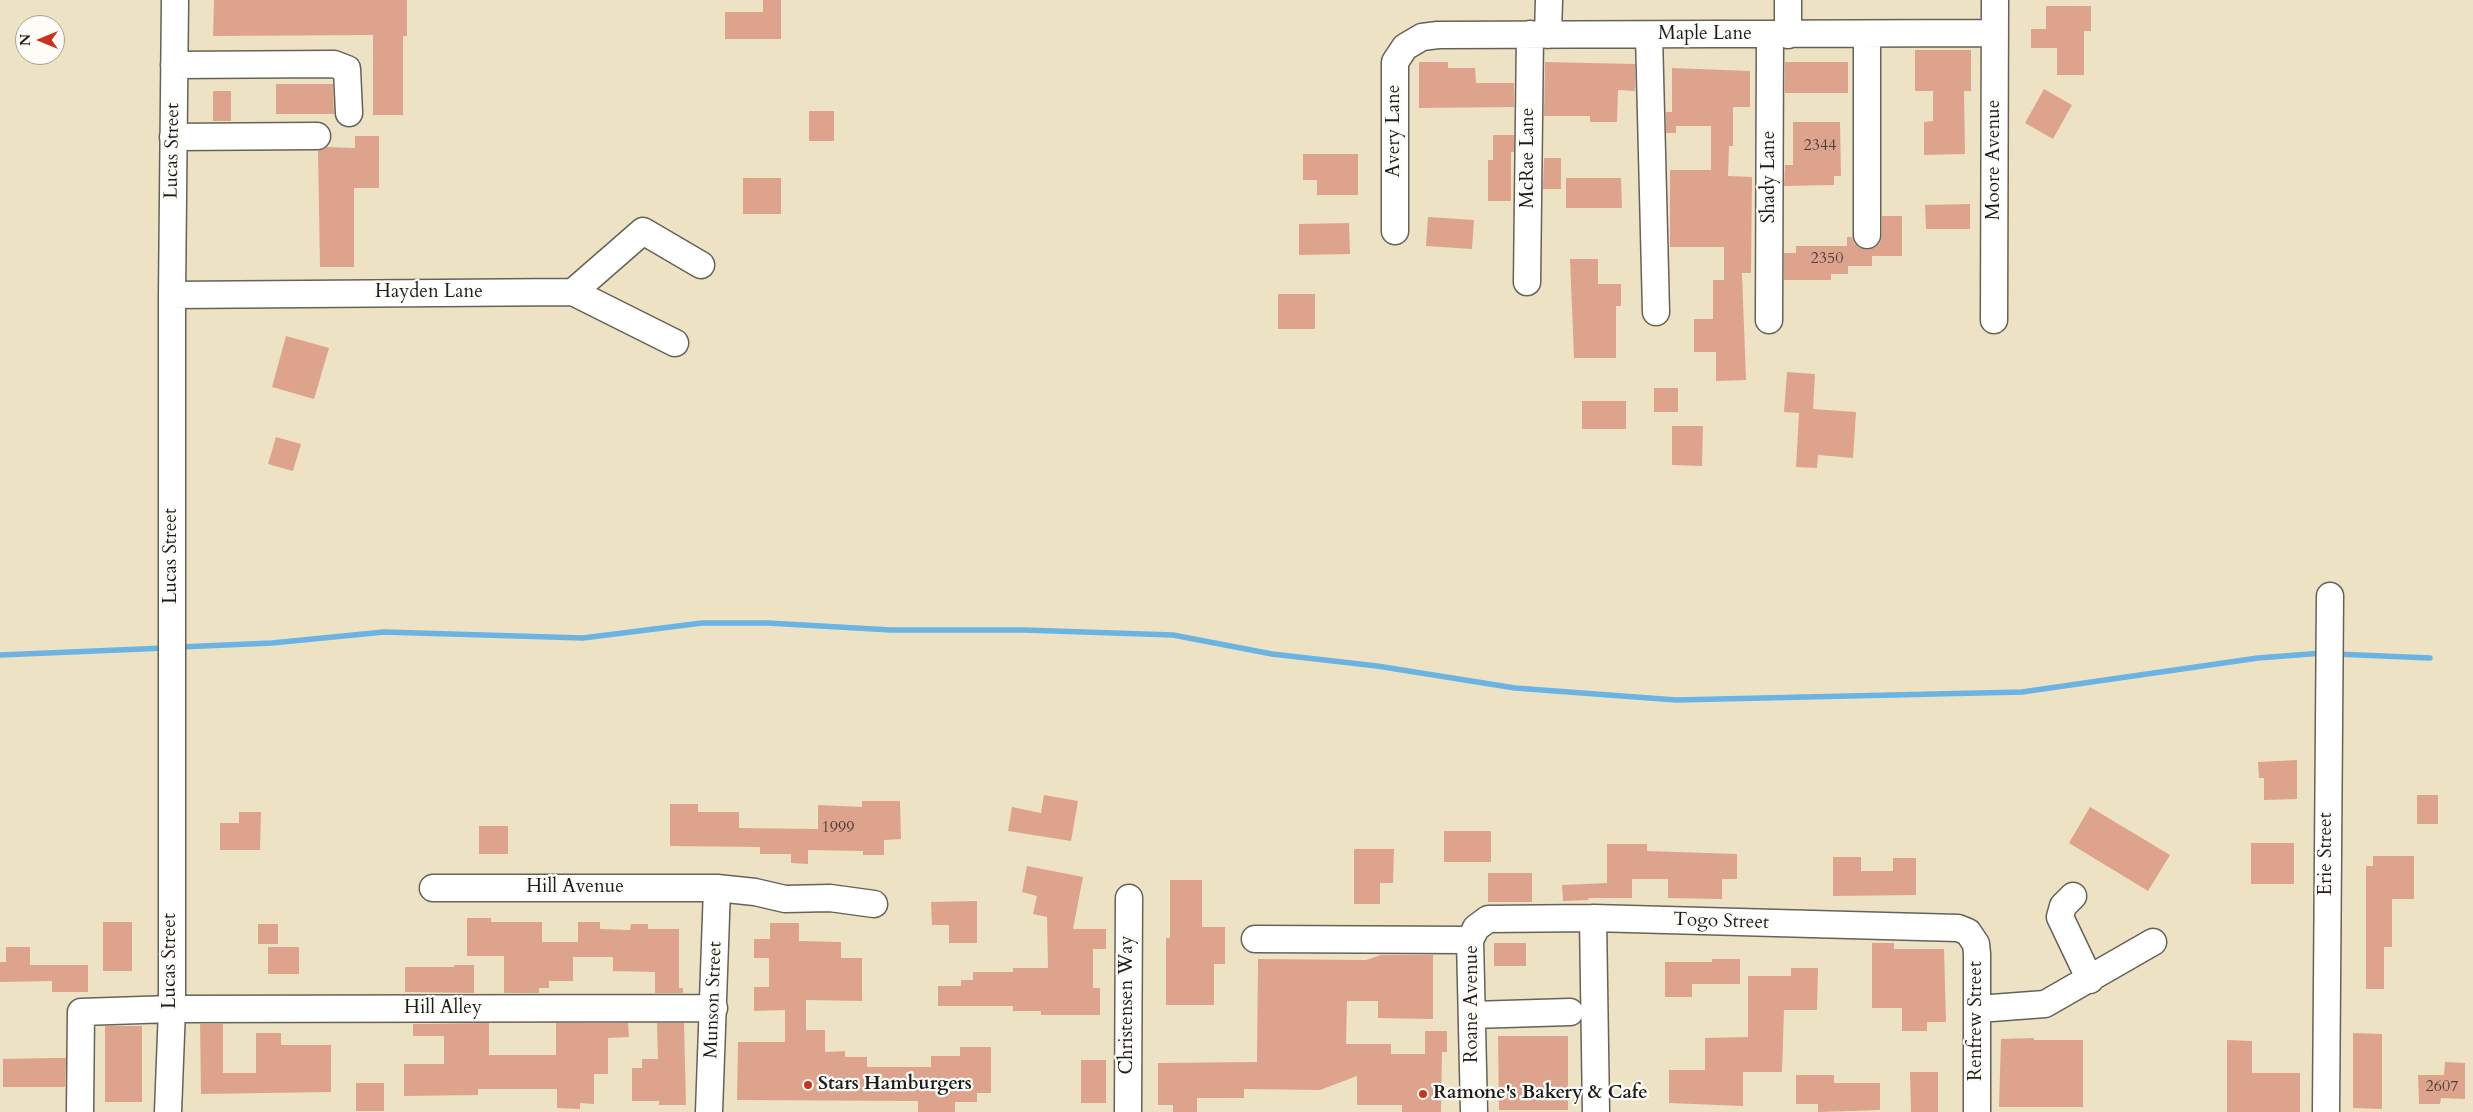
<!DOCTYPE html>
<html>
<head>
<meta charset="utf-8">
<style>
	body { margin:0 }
	#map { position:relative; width:2473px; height:1112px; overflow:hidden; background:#ede3c4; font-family:Cardo,serif }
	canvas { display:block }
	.north { position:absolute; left:15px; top:15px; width:50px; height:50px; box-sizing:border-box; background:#fdfcf7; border:1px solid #a3a29f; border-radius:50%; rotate:270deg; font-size:14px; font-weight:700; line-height:20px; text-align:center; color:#1c1c1c }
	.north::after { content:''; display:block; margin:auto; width:18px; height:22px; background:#c8321e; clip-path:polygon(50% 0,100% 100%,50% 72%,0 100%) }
</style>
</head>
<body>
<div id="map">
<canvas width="2473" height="1112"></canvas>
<div class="north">N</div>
</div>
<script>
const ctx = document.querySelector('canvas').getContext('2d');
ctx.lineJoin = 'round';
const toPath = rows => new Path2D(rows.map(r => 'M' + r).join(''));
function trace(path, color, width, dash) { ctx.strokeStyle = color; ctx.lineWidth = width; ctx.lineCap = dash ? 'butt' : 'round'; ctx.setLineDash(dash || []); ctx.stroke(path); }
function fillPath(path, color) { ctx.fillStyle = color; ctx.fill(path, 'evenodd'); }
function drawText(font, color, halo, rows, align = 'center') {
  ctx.font = font + ' Cardo,serif'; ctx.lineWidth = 4.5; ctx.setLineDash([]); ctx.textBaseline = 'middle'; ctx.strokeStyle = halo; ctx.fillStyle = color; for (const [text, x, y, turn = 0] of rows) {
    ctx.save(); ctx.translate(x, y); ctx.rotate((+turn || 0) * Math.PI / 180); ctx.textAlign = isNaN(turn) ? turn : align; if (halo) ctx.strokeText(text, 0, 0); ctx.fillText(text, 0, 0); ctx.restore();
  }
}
trace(toPath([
	[180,647,272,643,384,632,583,638,702,623,768,623,891,630,1024,630,1173,635,1272,654,1377,666,1515,688,1676,700,2022,692,2258,658,2323,653],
	[2335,654,2430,658],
	[0,655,165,648]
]), '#6ab3e2', 5.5);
fillPath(toPath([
	[214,0,407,0,407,36,403,36,403,115,373,115,373,35,213,36],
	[763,0,781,0,781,39,725,39,725,12,763,12],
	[2046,6,2091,6,2091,31,2084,31,2084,75,2057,75,2057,48,2031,48,2031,29,2046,29],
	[1915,50,1971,50,1971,91,1964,91,1965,154,1924,155,1924,122,1933,121,1933,91,1915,91],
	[1419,62,1448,62,1448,68,1475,68,1476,83,1514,83,1514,107,1419,108],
	[1545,62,1635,64,1635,91,1618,90,1617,122,1590,122,1590,116,1544,116],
	[1785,62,1848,62,1848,93,1785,93],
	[1672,68,1750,71,1750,107,1733,107,1733,146,1729,146,1728,176,1752,177,1751,273,1742,273,1746,380,1716,381,1716,352,1694,352,1694,319,1713,319,1713,280,1724,280,1724,247,1670,247,1670,170,1711,170,1711,126,1676,126,1676,133,1666,133,1666,112,1672,112],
	[276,84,333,84,334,114,276,114],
	[2044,89,2072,105,2053,139,2025,123],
	[213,91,231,91,231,121,213,121],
	[809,111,834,111,834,141,809,141],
	[1793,122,1840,122,1841,176,1834,176,1834,185,1784,186,1785,165,1793,165],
	[1493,135,1514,135,1514,152,1511,152,1511,201,1488,201,1488,160,1493,160],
	[355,136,379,136,379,188,354,188,354,267,320,267,318,151,326,147,355,148],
	[1303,154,1358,154,1358,195,1317,195,1317,180,1303,180],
	[1544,158,1561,158,1561,189,1543,189],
	[743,178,781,178,781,214,743,214],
	[1566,178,1621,178,1622,208,1566,208],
	[1970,204,1970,229,1926,229,1925,205],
	[1882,216,1902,216,1902,256,1872,256,1872,266,1848,266,1848,274,1831,274,1831,280,1784,280,1784,253,1796,253,1796,246,1847,246,1847,237,1852,237,1854,243,1860,248,1867,250,1874,248,1880,243,1882,235],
	[1428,217,1474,220,1472,249,1426,246],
	[1349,223,1350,254,1299,255,1299,224],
	[1570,259,1598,259,1598,284,1621,284,1621,306,1616,306,1616,358,1574,358],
	[1278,294,1315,294,1315,329,1278,329],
	[286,336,329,348,314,399,272,387],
	[1787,372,1815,374,1813,409,1856,412,1853,458,1818,455,1817,468,1796,467,1799,413,1784,412],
	[1654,388,1678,388,1678,412,1654,412],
	[1582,401,1626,401,1626,429,1582,429],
	[1672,426,1703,426,1702,466,1672,465],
	[276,437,301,444,293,471,268,464],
	[2297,760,2297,799,2264,800,2264,778,2259,778,2258,762],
	[1044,795,1078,801,1071,841,1008,831,1012,807,1041,813],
	[2417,795,2438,795,2438,824,2417,824],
	[862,801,900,801,901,839,884,840,884,855,863,855,863,851,808,850,808,864,791,863,791,854,760,854,760,847,670,846,670,804,698,804,698,812,739,812,739,828,818,829,818,805,862,807],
	[2090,807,2170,855,2148,891,2069,843],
	[239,812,261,812,260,850,220,850,220,823,239,823],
	[479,826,508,826,508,854,479,854],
	[1444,831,1491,831,1491,862,1444,862],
	[2251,843,2294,843,2294,884,2251,884],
	[1607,844,1647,844,1647,851,1737,854,1737,879,1722,879,1722,899,1668,898,1668,879,1632,879,1632,898,1588,898,1589,900,1563,901,1562,885,1607,883],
	[1354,849,1394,849,1393,883,1380,883,1380,904,1354,904],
	[2373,856,2414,856,2414,899,2392,899,2392,947,2384,947,2384,989,2366,989,2366,866,2373,866],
	[1833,857,1861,857,1861,871,1893,871,1893,858,1916,858,1916,895,1833,896],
	[1027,866,1083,877,1073,929,1106,929,1106,949,1093,949,1093,988,1100,988,1100,1015,1041,1015,1041,1011,1013,1011,1013,1006,938,1006,938,986,961,986,961,980,973,980,973,972,1013,972,1013,968,1048,968,1047,917,1033,914,1037,896,1022,892],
	[1488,873,1532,873,1532,902,1488,902],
	[1170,880,1202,880,1202,927,1225,927,1225,964,1214,964,1214,1005,1166,1005,1166,938,1170,938],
	[977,901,977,943,949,943,949,925,932,925,931,902],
	[467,918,491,918,491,922,542,922,542,942,578,942,578,922,600,922,600,929,630,930,631,924,648,924,648,929,679,929,679,988,683,988,683,993,655,993,655,972,613,971,613,957,573,957,573,981,549,981,549,988,539,988,539,993,504,993,504,956,467,956],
	[103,922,132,922,132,971,103,971],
	[770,923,799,923,799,941,841,942,841,958,862,958,862,1001,806,1000,806,1030,825,1030,825,1052,845,1051,845,1057,867,1057,867,1067,931,1067,931,1056,960,1056,960,1047,991,1047,991,1093,977,1093,977,1102,955,1102,955,1112,918,1112,918,1101,737,1100,738,1042,785,1042,785,1010,754,1011,754,987,769,987,769,958,754,958,754,939,770,939],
	[258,924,278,924,278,944,258,944],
	[1494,943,1526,943,1526,966,1494,966],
	[1872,943,1894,943,1894,949,1944,949,1946,1022,1927,1022,1927,1031,1902,1031,1902,1008,1872,1008],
	[6,947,30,947,30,965,88,965,88,992,52,992,52,981,0,982,0,962,6,962],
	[268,947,299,947,299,974,268,974],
	[1381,955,1433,955,1433,1019,1378,1018,1378,1001,1347,1001,1346,1044,1391,1044,1391,1054,1425,1054,1425,1031,1447,1031,1447,1052,1442,1052,1441,1112,1402,1112,1402,1105,1357,1105,1357,1076,1320,1090,1244,1089,1244,1098,1197,1098,1197,1112,1173,1112,1173,1105,1158,1105,1158,1063,1257,1062,1258,959,1366,960],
	[1712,959,1740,959,1740,984,1692,984,1692,997,1665,997,1665,962,1712,962],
	[454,965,474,965,474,993,405,992,405,967,454,967],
	[1791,968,1818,968,1817,1010,1784,1010,1782,1072,1743,1072,1743,1106,1669,1103,1669,1070,1705,1070,1705,1038,1748,1037,1748,976,1791,976],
	[489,1023,489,1055,556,1055,556,1023,628,1023,629,1037,608,1038,608,1074,594,1074,594,1104,580,1103,580,1109,557,1108,557,1089,478,1089,478,1095,404,1096,404,1064,444,1064,444,1036,413,1036,413,1024],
	[657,1023,684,1023,686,1105,659,1105,659,1101,632,1101,632,1068,642,1068,642,1059,658,1059],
	[200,1024,223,1024,223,1073,256,1073,256,1033,281,1033,281,1045,331,1045,331,1092,201,1094],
	[105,1026,142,1026,142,1102,105,1102],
	[2353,1033,2382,1034,2382,1109,2353,1108],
	[1498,1036,1568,1036,1568,1110,1499,1110],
	[2034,1038,2034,1040,2083,1040,2083,1107,1999,1107,2001,1039],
	[2227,1040,2252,1041,2252,1073,2300,1073,2300,1112,2227,1112],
	[50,1058,66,1058,65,1087,3,1087,3,1059],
	[1081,1060,1106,1060,1106,1103,1081,1103],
	[2445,1062,2465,1063,2465,1099,2441,1098,2440,1104,2419,1104,2418,1075,2444,1075],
	[1910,1072,1938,1072,1938,1112,1911,1112],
	[1796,1075,1834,1075,1834,1083,1880,1083,1880,1110,1818,1112,1818,1104,1796,1104],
	[356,1083,384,1083,384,1111,356,1111]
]), '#dea38d');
const minor = toPath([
	[1788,0,1788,35],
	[1548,35,1549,0],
	[1649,35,1656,312],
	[174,65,334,64,347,69,349,113],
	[173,137,317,136],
	[1395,231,1395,62,1405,47,1422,37,1438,35,1995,33],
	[1867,235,1867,35],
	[1527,282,1530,34],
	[573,292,643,231,701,265],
	[172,295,573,292,675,343],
	[1769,320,1770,34],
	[1994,320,1995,0],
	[433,888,717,888,755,892,785,899,830,898,874,904],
	[2073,896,2063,906,2060,917,2090,980],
	[1593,918,1596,1112],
	[1255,939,1470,940],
	[1978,1009,2045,1004,2153,942],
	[1472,1015,1570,1012],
	[80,1112,81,1012,172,1009,714,1008],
	[168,1112,172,1009,172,295,175,0],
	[709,1112,717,888],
	[1128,1112,1129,898],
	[1474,1112,1470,940,1476,928,1488,919,1593,918,1958,928,1968,932,1976,944,1977,954,1977,1112],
	[2326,1112,2330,596]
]);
trace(minor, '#656257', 29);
trace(minor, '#fff', 26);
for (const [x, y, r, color] of [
	[808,1085,5,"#c8321e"],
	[1423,1094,5,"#c8321e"]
]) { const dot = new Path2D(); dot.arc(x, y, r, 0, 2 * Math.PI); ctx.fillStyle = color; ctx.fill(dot); trace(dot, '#fdfcf7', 2); }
drawText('16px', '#4c3e38', null, [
	["2344",1820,146],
	["2350",1827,259],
	["1999",838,828],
	["2607",2442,1087]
]);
drawText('19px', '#1c1c1c', '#fdfcf7', [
	["Maple Lane",1705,35],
	["Avery Lane",1395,131,-90],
	["Lucas Street",173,151,-89],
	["McRae Lane",1529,158,-90],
	["Moore Avenue",1995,160,-90],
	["Shady Lane",1770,177,-90],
	["Hayden Lane",429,293],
	["Lucas Street",172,556,-90],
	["Erie Street",2327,854,-90],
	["Hill Avenue",575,888],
	["Togo Street",1721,922,2],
	["Lucas Street",171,961,-90],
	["Munson Street",714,1000,-88],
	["Roane Avenue",1473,1004,-90],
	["Christensen Way",1128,1005,-90],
	["Hill Alley",443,1009],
	["Renfrew Street",1977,1021,-90]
]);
drawText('bold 19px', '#1c1c1c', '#fdfcf7', [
	["Stars Hamburgers",818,1085],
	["Ramone's Bakery & Cafe",1433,1094]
], 'left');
</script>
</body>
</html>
